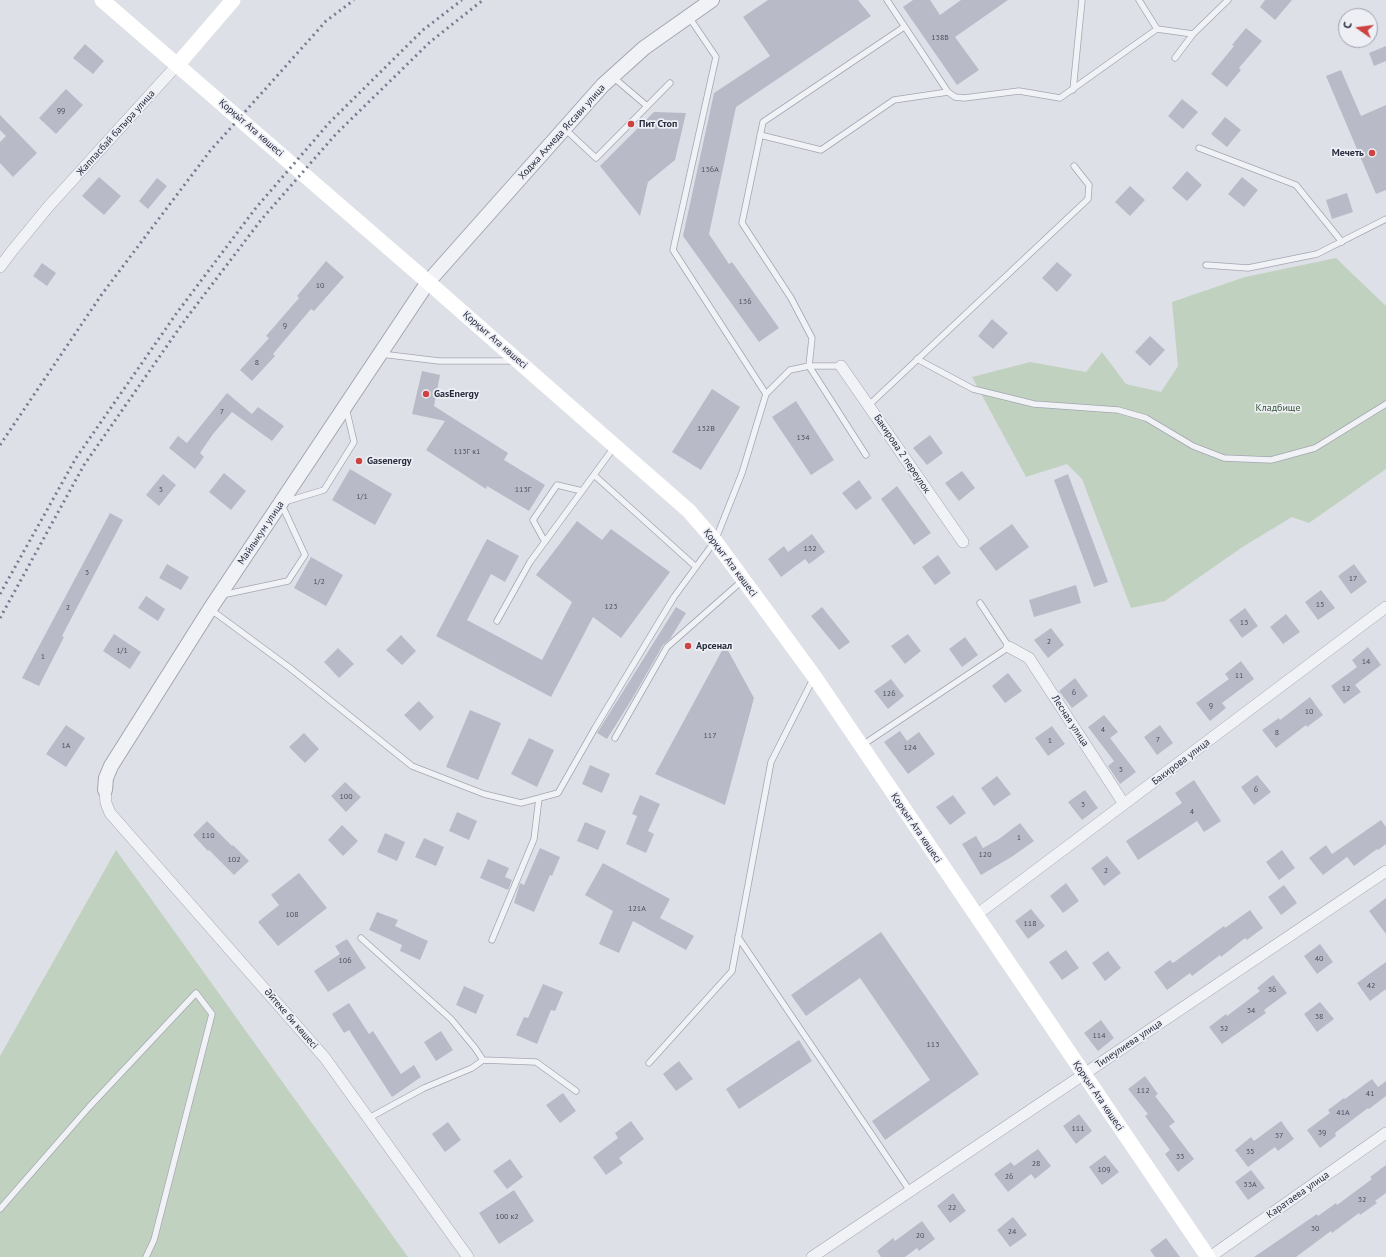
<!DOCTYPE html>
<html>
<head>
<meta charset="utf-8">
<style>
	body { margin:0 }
	#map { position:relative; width:1386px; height:1257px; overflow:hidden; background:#dee0e8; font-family:"PT Sans",sans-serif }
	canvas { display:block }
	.north { position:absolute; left:1338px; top:8px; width:40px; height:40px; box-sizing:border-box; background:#edeff5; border:1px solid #9ea1ac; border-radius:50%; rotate:284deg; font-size:11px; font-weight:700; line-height:16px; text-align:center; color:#272c3e }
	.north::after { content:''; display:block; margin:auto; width:14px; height:18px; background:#cd4342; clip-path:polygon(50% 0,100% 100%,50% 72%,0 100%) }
</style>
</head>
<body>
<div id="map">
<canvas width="1386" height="1257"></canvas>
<div class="north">С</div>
</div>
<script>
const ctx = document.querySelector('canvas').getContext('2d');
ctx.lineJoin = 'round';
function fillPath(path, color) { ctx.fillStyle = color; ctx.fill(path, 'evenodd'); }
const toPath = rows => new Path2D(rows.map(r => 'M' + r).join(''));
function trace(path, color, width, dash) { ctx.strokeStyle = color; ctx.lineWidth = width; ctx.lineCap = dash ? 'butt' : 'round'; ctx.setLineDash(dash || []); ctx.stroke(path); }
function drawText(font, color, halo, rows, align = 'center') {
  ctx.font = font + ' "PT Sans",sans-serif'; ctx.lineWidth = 3.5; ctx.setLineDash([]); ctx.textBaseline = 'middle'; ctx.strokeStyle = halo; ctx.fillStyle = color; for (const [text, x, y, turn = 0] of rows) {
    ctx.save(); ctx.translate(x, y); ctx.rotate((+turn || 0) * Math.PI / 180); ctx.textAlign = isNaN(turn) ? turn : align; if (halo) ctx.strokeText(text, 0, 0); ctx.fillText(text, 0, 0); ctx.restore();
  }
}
fillPath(toPath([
	[1336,258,1386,306,1386,469,1309,523,1292,517,1244,546,1165,601,1131,608,1082,479,1067,464,1026,477,972,377,1030,362,1086,372,1102,352,1126,384,1161,392,1178,366,1172,302,1245,277],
	[116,850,408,1257,0,1257,0,1056]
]), '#c1d1bf');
fillPath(toPath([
	[768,0,858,0,871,16,736,107,709,234,729,264,732,262,779,328,759,342,683,236,714,93,770,56,743,17],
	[913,0,930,0,940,15,961,0,1008,0,955,37,979,70,957,85,903,7],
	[1265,0,1292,0,1275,20,1260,7],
	[1246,28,1262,41,1239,68,1241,70,1227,87,1211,74,1234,46,1232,45],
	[85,44,104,61,93,74,73,58],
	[1386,46,1386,61,1374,66,1369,53],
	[1341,70,1361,116,1386,105,1386,190,1376,194,1326,76],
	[66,89,83,105,56,134,39,118],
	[1182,99,1198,112,1183,129,1168,116],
	[654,112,686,113,675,160,648,182,640,216,600,166],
	[0,115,37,153,13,177,0,163,0,142,6,136,0,130],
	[1225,117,1241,130,1227,147,1211,134],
	[1187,171,1202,185,1187,201,1172,188],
	[99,177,121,196,104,215,82,196],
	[1242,177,1258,190,1244,207,1228,194],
	[157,178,167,186,148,209,139,201],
	[1130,186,1145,200,1130,216,1115,202],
	[1347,193,1353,212,1332,219,1326,200],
	[326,261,344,277,314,311,311,309,273,354,275,356,252,381,240,370,269,338,266,336,299,298,297,296],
	[1057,262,1072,275,1057,292,1042,278],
	[42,263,56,273,47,286,33,276],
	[992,319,1008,333,993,349,978,336],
	[1150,336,1165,350,1150,366,1135,352],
	[422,371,440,375,434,406,508,453,504,460,545,485,529,511,487,486,486,489,426,450,445,421,412,414],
	[712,389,740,407,701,470,672,452],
	[227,393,252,414,258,407,284,426,272,441,232,412,213,434,200,453,204,457,195,469,169,448,178,436,187,443],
	[796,401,834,460,811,475,772,417],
	[930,435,943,453,927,465,913,448],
	[350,469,392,494,375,525,332,500],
	[962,471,975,488,959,501,945,483],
	[224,473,246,491,231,510,209,492],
	[163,474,176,485,159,506,146,495],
	[1068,474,1108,582,1094,587,1054,480],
	[859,480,872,498,856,510,842,493],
	[897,486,931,533,914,545,881,499],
	[110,513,123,520,62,636,64,637,39,686,22,678],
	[577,521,602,540,611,529,670,572,621,638,593,617,551,697,436,636,487,539,519,556,505,582,491,574,467,620,542,660,572,602,536,575],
	[1012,524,1029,547,996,571,979,548],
	[812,534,825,552,809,564,805,559,781,577,768,559,784,546,788,552],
	[938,555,951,573,935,585,922,567],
	[311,557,343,575,326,606,294,588],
	[167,564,189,577,181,590,159,578],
	[1354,564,1367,582,1351,594,1338,576],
	[1076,585,1081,603,1034,617,1029,600],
	[1321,590,1335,608,1318,620,1305,602],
	[146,596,165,609,158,621,138,608],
	[676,607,686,613,670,639,663,645,632,699,607,739,597,733],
	[822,607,850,642,839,650,811,616],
	[1245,608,1258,626,1242,638,1229,620],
	[1286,614,1300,632,1283,644,1270,627],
	[1051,628,1064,645,1048,658,1034,640],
	[114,634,141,652,130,669,103,651],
	[908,634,921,651,905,664,891,646],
	[401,635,416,651,402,665,386,650],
	[965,637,978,655,962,667,949,649],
	[725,645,754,698,725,805,655,774],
	[1368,647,1381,665,1355,685,1361,692,1344,704,1331,686,1357,667,1352,660],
	[338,648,354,664,339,678,324,662],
	[1241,661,1254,679,1222,703,1226,708,1210,721,1196,703,1229,679,1225,674],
	[1008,673,1022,691,1005,703,992,686],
	[1075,678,1088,696,1072,708,1059,691],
	[891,679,904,696,888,709,874,691],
	[1310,697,1323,715,1307,727,1306,725,1276,748,1262,730,1279,718,1280,720],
	[419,701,434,717,420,731,404,715],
	[470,710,501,723,478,780,446,767],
	[1104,715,1118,732,1110,738,1136,772,1120,784,1108,766,1114,761,1088,727],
	[66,725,85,738,66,767,46,754],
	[1160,725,1173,743,1157,755,1144,737],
	[1052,726,1065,744,1048,756,1035,738],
	[900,731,907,741,919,732,935,754,908,774,884,742],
	[304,733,319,749,305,763,289,747],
	[529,738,554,750,537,787,511,774],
	[590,765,610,774,602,793,582,784],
	[1257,775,1271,792,1254,805,1241,787],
	[997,776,1011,794,994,806,981,788],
	[1194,780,1221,821,1204,832,1197,821,1138,860,1126,841,1182,803,1175,793],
	[345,782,361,797,346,812,331,796],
	[1085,790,1098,808,1082,820,1068,802],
	[640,795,660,804,648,831,654,834,646,853,626,844,637,816,632,814],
	[953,795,966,813,950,825,936,807],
	[457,812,477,821,469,840,449,831],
	[1381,820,1386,827,1386,844,1378,850,1377,849,1354,866,1347,857,1323,875,1309,858,1326,845,1332,854],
	[207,821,232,846,233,845,249,861,234,875,209,850,208,851,193,835],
	[585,822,606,831,598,850,577,841],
	[1020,823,1034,841,1013,856,981,875,962,844,976,836,983,848,999,839],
	[342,825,358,841,343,856,328,840],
	[385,833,405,842,397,861,377,852],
	[424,838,444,847,436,866,415,857],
	[540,848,560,857,552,876,550,875,534,912,514,903,520,883,524,885],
	[1282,850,1295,868,1279,880,1266,862],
	[1107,856,1121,873,1104,886,1091,868],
	[488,859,509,868,505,877,512,880,508,890,480,878],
	[603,863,670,899,660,918,694,936,686,950,633,921,619,953,599,944,613,911,585,895],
	[299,873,327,908,278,946,258,922,279,905,271,895],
	[1066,883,1079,901,1063,913,1050,896],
	[1284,885,1297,903,1281,915,1268,897],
	[1386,898,1386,934,1369,911],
	[1031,909,1045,926,1028,939,1015,921],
	[1250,910,1263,928,1247,940,1245,938,1221,957,1220,955,1192,976,1190,973,1167,990,1154,972,1170,960,1173,963,1224,926,1225,928],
	[377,912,398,920,395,926,428,941,420,960,400,951,402,945,369,930],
	[881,932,979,1074,885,1140,872,1121,930,1080,860,978,806,1016,791,995],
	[347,939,366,968,328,992,314,971,340,954,335,946],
	[1320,944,1333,962,1317,974,1304,956],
	[1066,950,1079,968,1062,980,1049,962],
	[1108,951,1121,968,1105,981,1092,963],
	[1386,962,1386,989,1370,1001,1357,983],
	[1273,975,1287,993,1264,1010,1266,1013,1222,1044,1209,1027,1226,1014,1227,1016,1260,991,1257,988],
	[543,984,563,992,555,1011,551,1010,537,1044,516,1035,524,1017,528,1018],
	[464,986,484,995,476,1014,456,1005],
	[1320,1002,1334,1019,1317,1032,1304,1014],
	[349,1003,369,1034,373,1031,401,1074,414,1065,421,1077,392,1097,349,1030,344,1033,332,1014],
	[1101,1020,1114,1038,1098,1051,1084,1033],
	[441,1031,453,1050,436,1061,424,1042],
	[799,1040,812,1061,739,1109,726,1089],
	[679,1061,693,1079,676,1091,663,1074],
	[1145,1076,1158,1094,1155,1096,1175,1122,1169,1126,1194,1159,1178,1172,1165,1154,1170,1150,1145,1116,1148,1114,1128,1089],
	[1372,1079,1378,1087,1386,1081,1386,1096,1369,1109,1368,1108,1335,1133,1336,1136,1320,1148,1307,1130,1330,1113,1328,1110,1344,1098,1345,1099],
	[563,1093,576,1111,560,1123,546,1105],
	[1079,1114,1092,1131,1076,1144,1063,1126],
	[631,1121,644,1139,619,1158,623,1163,606,1175,593,1157,618,1138,615,1133],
	[1281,1121,1294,1139,1278,1151,1275,1147,1248,1167,1235,1150,1251,1137,1254,1141],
	[448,1122,461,1140,445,1152,432,1134],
	[1038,1149,1051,1166,1035,1179,1031,1174,1008,1192,994,1174,1011,1162,1014,1166],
	[1105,1155,1119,1172,1102,1185,1089,1167],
	[510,1159,523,1177,507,1189,493,1171],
	[1386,1165,1386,1193,1375,1201,1377,1203,1360,1215,1359,1213,1332,1233,1331,1231,1296,1257,1254,1257,1317,1214,1318,1216,1336,1203,1337,1205,1372,1179,1370,1177],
	[1251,1170,1265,1188,1248,1200,1235,1182],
	[514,1190,534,1221,499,1244,479,1213],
	[953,1193,966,1211,950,1223,937,1206],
	[1013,1217,1027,1235,1010,1247,997,1230],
	[922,1221,935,1239,919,1251,917,1248,905,1257,881,1257,877,1251,893,1238,895,1241],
	[1166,1238,1180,1257,1155,1257,1150,1250]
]), '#b8bbc7');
const service = toPath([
	[887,0,948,92,955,97,964,98,1019,91,1060,98,1157,29],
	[1139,0,1157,29,1193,34,1228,0],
	[689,17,716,57,673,250,766,394],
	[1175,58,1193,34],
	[613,77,647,106],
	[1073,90,1082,0],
	[565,129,596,158,670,83],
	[760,135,821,150,894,100,948,92],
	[1199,148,1296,185,1342,242],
	[1206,265,1248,268,1317,254,1386,219],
	[381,354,439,361,514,361],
	[917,359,973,389,1034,404,1118,410,1146,418,1193,446,1224,458,1271,460,1315,448,1386,404],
	[869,405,1088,199,1089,185,1074,166],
	[866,455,809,366,812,338,791,298,742,223,763,122,904,27],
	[594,475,696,567],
	[545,542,533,520,557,485,582,491],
	[222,595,288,581,305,555,281,503,324,490,354,442,346,408],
	[210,609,290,668,412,766,484,794,521,803,558,793,595,728,674,597,715,541,742,473,766,394,790,370,809,366,841,366],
	[497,621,530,562,615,446],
	[615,738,667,647,743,580],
	[861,746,1009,647,980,603],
	[738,937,910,1191],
	[361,938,451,1019,475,1048,483,1060,536,1062,576,1091],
	[492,940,534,839,539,798],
	[649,1063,732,971,771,762,813,679],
	[369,1118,424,1088,472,1068,483,1060],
	[0,1209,89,1107,196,993,212,1014,154,1240,146,1257]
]);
const minor = toPath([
	[0,267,12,251,48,207,178,64],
	[841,366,963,542],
	[1009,647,1029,658,1124,804],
	[105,790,106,803,110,813,325,1058,468,1257],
	[975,916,1386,607],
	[812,1257,1386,871],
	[1210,1257,1386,1133]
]);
const tertiary = toPath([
	[105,790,106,778,111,766,210,609,428,282,603,85,644,48,712,0]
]);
trace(service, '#a3a6b2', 7);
trace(minor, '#a3a6b2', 12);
trace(tertiary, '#a3a6b2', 16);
trace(service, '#f1f2f6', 5.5);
trace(minor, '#f1f2f6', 11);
trace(tertiary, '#f1f2f6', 14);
trace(toPath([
	[102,0,428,282,689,511,715,541,814,676,1208,1257],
	[178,64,233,0]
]), '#fff', 15);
trace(toPath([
	[0,445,102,294,210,151,326,21,354,0],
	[0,594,76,458,176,314,255,209,329,123,423,30,462,0],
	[0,618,84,465,185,320,261,220,336,134,430,42,483,0]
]), '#777d91', 3, [2, 4]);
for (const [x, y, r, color] of [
	[631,124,4,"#cd4342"],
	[1372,153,4,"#cd4342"],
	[426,394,4,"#cd4342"],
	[359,461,4,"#cd4342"],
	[688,646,4,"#cd4342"]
]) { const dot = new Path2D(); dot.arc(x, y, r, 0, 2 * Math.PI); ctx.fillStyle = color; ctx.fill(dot); trace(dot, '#edeff5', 1.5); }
drawText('8px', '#4b5060', null, [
	["138Б",940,38],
	["99",61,111],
	["136А",710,170],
	["10",320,286],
	["136",745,302],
	["9",285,326],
	["8",257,363],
	["7",222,412],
	["132В",706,429],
	["134",803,438],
	["113Г к1",467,452],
	["5",161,490],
	["113Г",523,490],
	["1/1",362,497],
	["132",810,549],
	["3",87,573],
	["17",1353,579],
	["1/2",319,582],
	["15",1320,605],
	["123",611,607],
	["2",68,608],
	["13",1244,623],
	["2",1049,642],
	["1/1",122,651],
	["1",43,657],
	["14",1366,662],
	["11",1239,676],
	["12",1346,689],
	["6",1074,693],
	["126",889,694],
	["9",1211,706],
	["10",1309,712],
	["4",1103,730],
	["8",1277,733],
	["117",710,736],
	["7",1158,740],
	["1",1050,741],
	["1А",66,746],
	["124",910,748],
	["5",1121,770],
	["6",1256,790],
	["100",346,797],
	["3",1083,805],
	["4",1192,812],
	["110",208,836],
	["1",1019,838],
	["120",985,855],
	["102",234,860],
	["2",1106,871],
	["121А",637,909],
	["108",292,915],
	["118",1030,924],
	["40",1319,959],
	["106",345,961],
	["42",1371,986],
	["36",1272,990],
	["34",1251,1011],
	["38",1319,1017],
	["32",1224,1029],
	["114",1099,1036],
	["113",933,1045],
	["112",1143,1091],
	["41",1370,1094],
	["41А",1343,1113],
	["111",1078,1129],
	["39",1322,1133],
	["37",1279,1136],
	["35",1250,1152],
	["33",1180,1157],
	["28",1036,1164],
	["109",1104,1170],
	["26",1009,1177],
	["33А",1250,1185],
	["32",1362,1200],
	["22",952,1208],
	["100 к2",507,1217],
	["30",1315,1229],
	["24",1012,1232],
	["20",920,1236]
]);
drawText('bold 10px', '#272c3e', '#edeff5', [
	["Пит Стоп",639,124],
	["Мечеть",1364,153,"right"],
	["GasEnergy",434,394],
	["Gasenergy",367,461],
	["Арсенал",696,646]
], 'left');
drawText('10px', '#272c3e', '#edeff5', [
	["Қорқыт Ата көшесі",251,128,41],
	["Ходжа Ахмеда Яссави улица",562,132,-48],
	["Жаппасбай батыра улица",116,133,-48],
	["Қорқыт Ата көшесі",495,340,41],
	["Бакирова 2 переулок",902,454,56],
	["Майлыкум улица",261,533,-56],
	["Қорқыт Ата көшесі",730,563,53],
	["Лесная улица",1070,721,57],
	["Бакирова улица",1181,762,-37],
	["Қорқыт Ата көшесі",916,828,56],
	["Әйтеке би көшесі",291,1019,49],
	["Тилеулиева улица",1129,1044,-34],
	["Қорқыт Ата көшесі",1098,1096,56],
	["Каратаева улица",1298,1195,-35]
]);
drawText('10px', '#365a35', '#edeff5', [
	["Кладбище",1278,408]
]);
</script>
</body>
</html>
